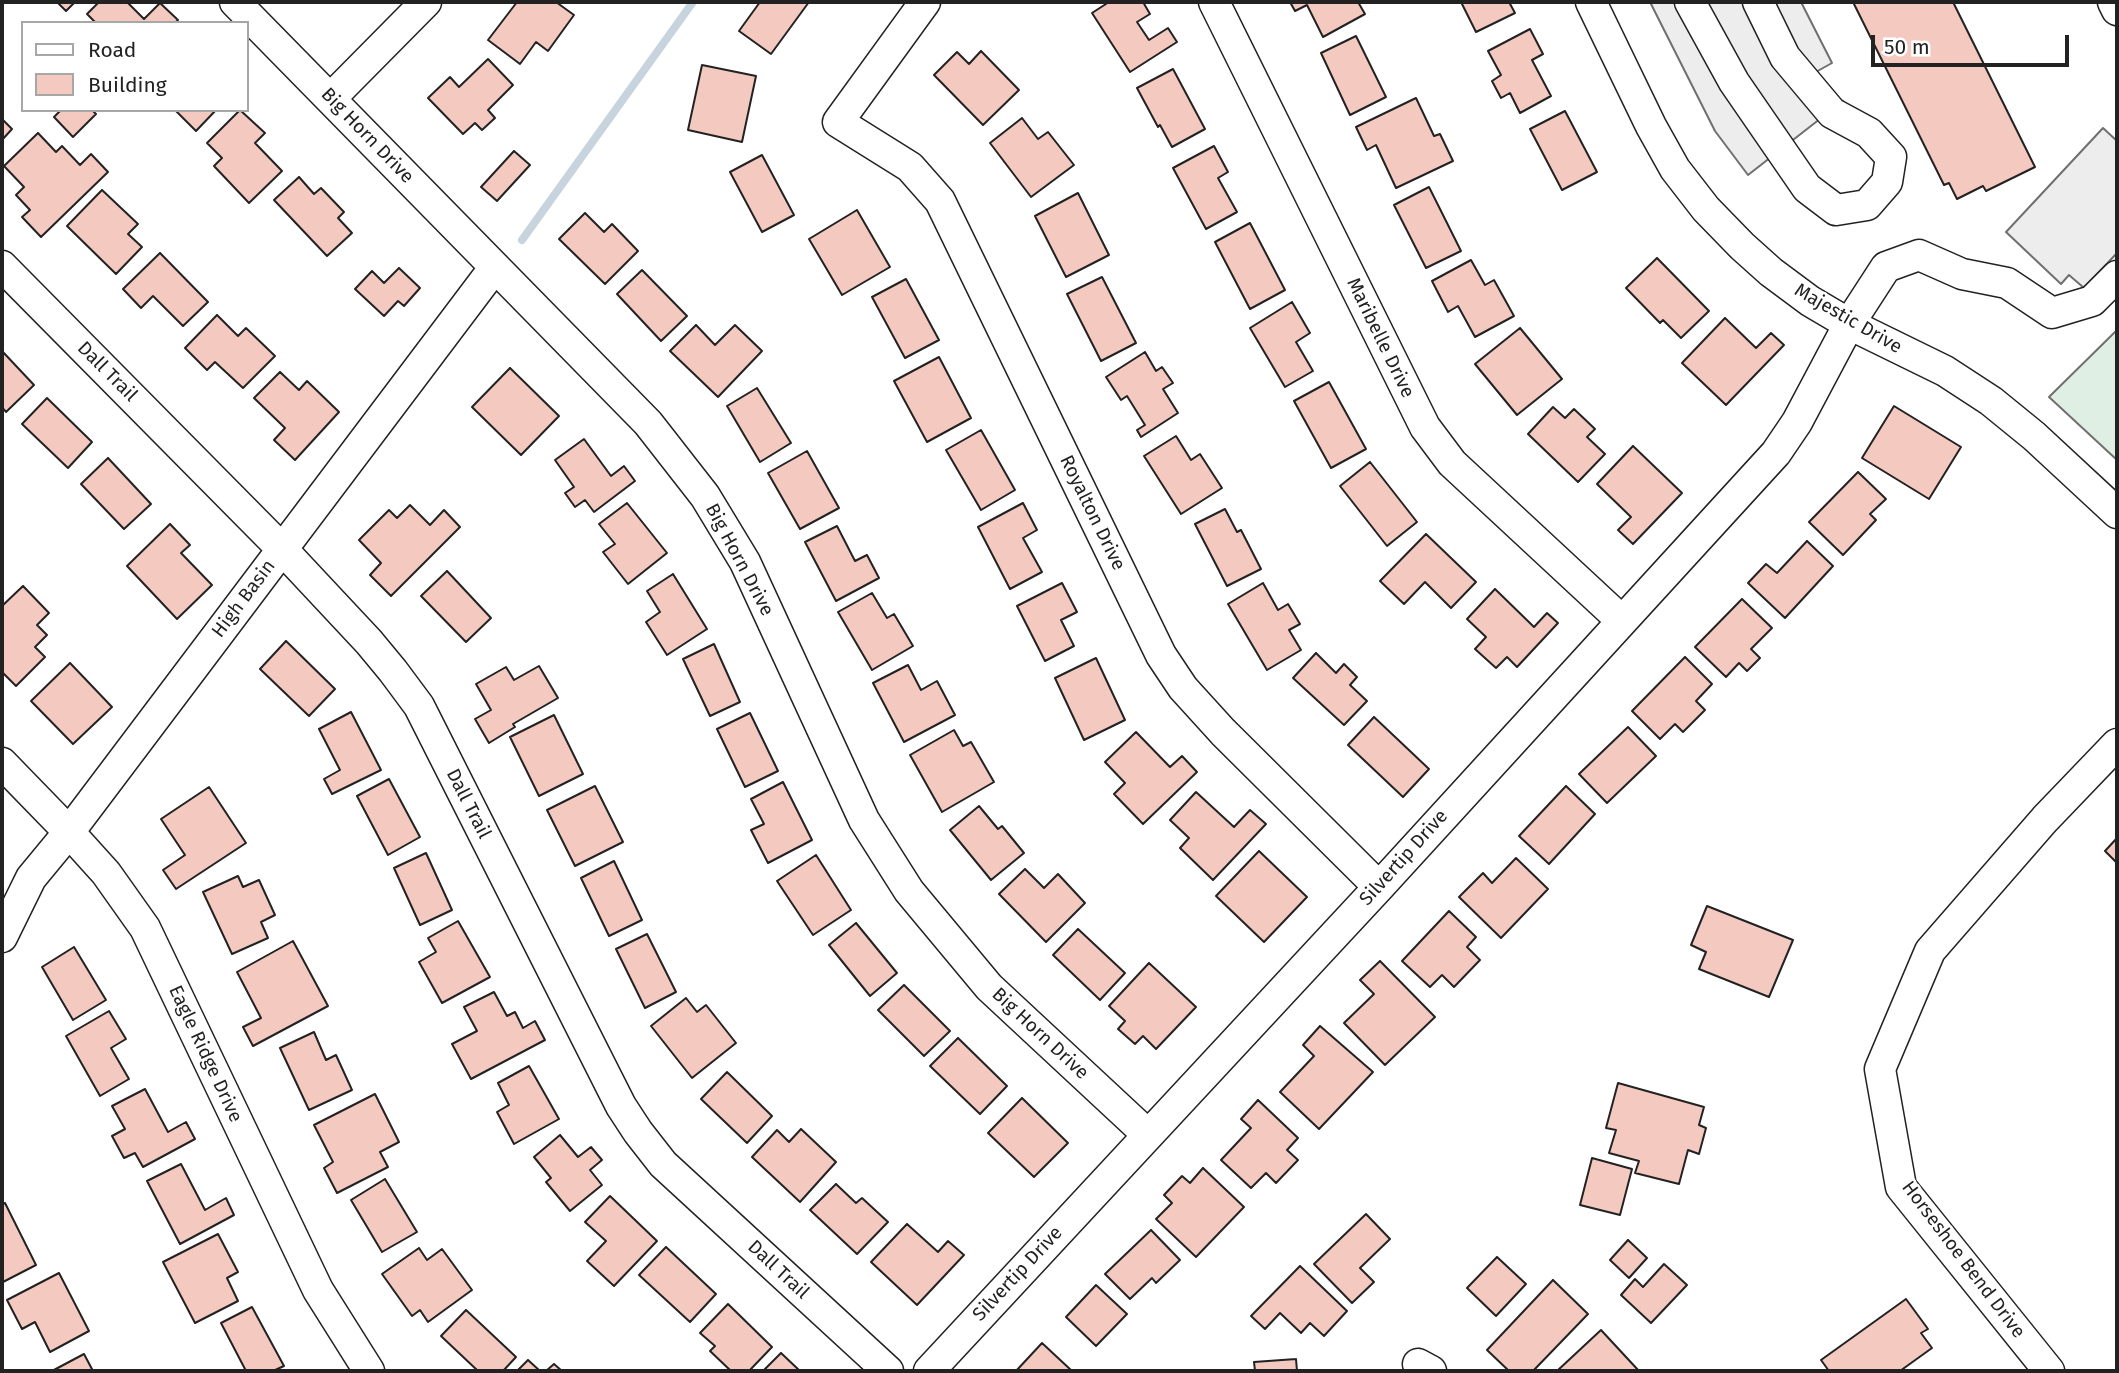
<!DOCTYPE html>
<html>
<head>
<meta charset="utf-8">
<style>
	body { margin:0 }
	#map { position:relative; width:2119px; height:1373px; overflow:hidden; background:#fff; font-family:"Fira Sans",sans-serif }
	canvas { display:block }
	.frame { position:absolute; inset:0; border:4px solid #222; pointer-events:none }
	.legend { position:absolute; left:21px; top:21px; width:228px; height:91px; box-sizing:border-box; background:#fff; border:2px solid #a7a7a7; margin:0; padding:9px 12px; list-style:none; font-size:21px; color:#222 }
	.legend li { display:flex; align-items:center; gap:14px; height:35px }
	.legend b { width:35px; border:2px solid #a7a7a7 }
	.scale { position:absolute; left:1871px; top:35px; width:198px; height:32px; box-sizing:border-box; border:4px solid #222; border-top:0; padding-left:9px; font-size:21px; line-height:24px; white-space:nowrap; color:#222; -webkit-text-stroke:5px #fff; paint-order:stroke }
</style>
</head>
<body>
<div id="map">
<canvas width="2119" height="1373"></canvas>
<div class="frame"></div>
<ul class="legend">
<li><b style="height:9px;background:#fff"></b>Road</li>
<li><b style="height:19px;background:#f3c9c0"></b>Building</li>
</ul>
<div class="scale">50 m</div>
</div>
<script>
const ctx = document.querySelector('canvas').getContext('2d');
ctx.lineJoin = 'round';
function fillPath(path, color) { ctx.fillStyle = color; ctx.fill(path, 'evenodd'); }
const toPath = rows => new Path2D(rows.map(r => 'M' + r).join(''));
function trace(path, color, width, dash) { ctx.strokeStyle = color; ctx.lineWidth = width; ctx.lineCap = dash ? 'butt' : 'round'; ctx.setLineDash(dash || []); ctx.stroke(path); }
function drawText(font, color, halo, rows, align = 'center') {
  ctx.font = font + ' "Fira Sans",sans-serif'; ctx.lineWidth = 5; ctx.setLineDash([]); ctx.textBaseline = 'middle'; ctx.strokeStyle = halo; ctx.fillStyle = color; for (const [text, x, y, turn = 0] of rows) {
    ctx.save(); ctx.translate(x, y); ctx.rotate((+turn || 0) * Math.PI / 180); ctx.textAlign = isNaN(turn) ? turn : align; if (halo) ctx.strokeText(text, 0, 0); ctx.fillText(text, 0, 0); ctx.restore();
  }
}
const green = toPath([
	[2117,330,2117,460,2049,397,2117,330]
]);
fillPath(green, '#e0efe3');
trace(green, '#6f6f6f', 2);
const parking = toPath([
	[1650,2,1801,2,1832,63,1814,73,1824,89,1843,101,1748,175,1715,131,1650,2],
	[2103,128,2117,141,2117,253,2084,288,2069,275,2061,284,2006,232,2103,128]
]);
fillPath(parking, '#ededed');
trace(parking, '#6f6f6f', 2);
trace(toPath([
	[522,240,693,2]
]), '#c7d3dd', 8);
const building = toPath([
	[57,2,75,2,66,11,57,2],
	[99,2,127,2,144,19,160,3,178,20,175,23,96,23,87,14,99,2],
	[517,2,556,2,574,15,548,51,536,42,520,64,488,40,517,2],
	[760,2,809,2,771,54,739,31,760,2],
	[1109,2,1143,2,1150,14,1137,22,1149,40,1168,28,1177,42,1130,72,1092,13,1109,2],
	[1290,2,1358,2,1365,14,1323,37,1307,5,1295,11,1290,2],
	[1461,2,1509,2,1515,13,1476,32,1461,2],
	[1853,2,1953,2,2035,167,1986,191,1983,186,1957,199,1949,183,1944,185,1853,2],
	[1530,29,1543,54,1532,60,1551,96,1520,113,1510,93,1501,98,1492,81,1501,75,1488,51,1530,29],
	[1356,36,1386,97,1350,115,1321,53,1356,36],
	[981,51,1019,90,983,125,934,75,957,52,969,64,981,51],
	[488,59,513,85,488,110,495,118,482,130,475,123,463,134,428,98,450,77,459,87,488,59],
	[702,65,756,76,742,142,688,130,702,65],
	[1173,69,1205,129,1172,147,1160,125,1158,127,1137,88,1173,69],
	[1416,98,1434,136,1440,134,1453,161,1396,188,1376,145,1367,150,1356,127,1416,98],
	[61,110,92,110,96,114,73,137,54,117,61,110],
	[175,110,216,110,196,131,175,110],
	[240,110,265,133,255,143,282,171,249,203,214,166,222,158,207,143,240,110],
	[1565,111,1597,172,1562,190,1530,129,1565,111],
	[1022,118,1038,139,1048,132,1074,165,1031,197,990,143,1022,118],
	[2,119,12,129,2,140,2,119],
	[38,133,56,152,62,146,80,165,91,154,108,172,41,237,22,217,30,210,16,195,24,187,4,166,38,133],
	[1214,146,1228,172,1218,178,1237,212,1206,229,1173,168,1214,146],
	[514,151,530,165,497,201,481,187,514,151],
	[762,155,794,215,762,232,730,172,762,155],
	[299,177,314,194,321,188,344,212,338,218,352,233,327,256,274,200,299,177],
	[1429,187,1461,251,1426,268,1394,205,1429,187],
	[102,190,138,224,128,234,142,247,116,274,67,226,102,190],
	[1078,193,1109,255,1066,277,1035,216,1078,193],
	[857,210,890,267,842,295,809,239,857,210],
	[585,213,604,232,612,224,638,251,605,284,559,239,585,213],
	[1250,223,1285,290,1250,309,1215,242,1250,223],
	[160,253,208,302,183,326,153,296,141,308,123,289,160,253],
	[1657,258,1709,311,1681,338,1663,320,1660,323,1626,288,1657,258],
	[1471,260,1485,285,1494,280,1514,316,1475,337,1458,306,1448,312,1432,281,1471,260],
	[399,268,420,288,404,306,398,301,384,316,355,289,372,271,384,283,399,268],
	[642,270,687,316,661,341,617,294,642,270],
	[1102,277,1136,343,1101,361,1067,294,1102,277],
	[906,279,939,340,905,358,872,297,906,279],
	[1292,302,1310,333,1296,342,1313,371,1285,387,1250,328,1292,302],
	[217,315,238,336,246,328,275,356,243,388,215,362,207,370,185,348,217,315],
	[1725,318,1756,348,1771,333,1784,345,1726,405,1682,363,1725,318],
	[696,325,715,345,735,325,762,351,718,397,670,351,696,325],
	[1520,328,1562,379,1517,415,1475,364,1520,328],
	[2,351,34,385,6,412,2,407,2,351],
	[1145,352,1156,371,1162,367,1173,383,1163,389,1178,413,1141,437,1137,430,1145,425,1127,396,1121,400,1106,377,1145,352],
	[939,357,971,418,927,442,894,381,939,357],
	[510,368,559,416,521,455,472,407,510,368],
	[280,372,299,390,307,381,339,412,295,460,274,440,285,428,254,398,280,372],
	[1329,382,1366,449,1331,468,1294,401,1329,382],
	[757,388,791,443,760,462,727,406,757,388],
	[47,398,92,442,68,468,22,424,47,398],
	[1894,406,1961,447,1929,499,1862,458,1894,406],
	[1553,407,1565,418,1574,409,1595,429,1587,437,1605,454,1578,482,1528,434,1553,407],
	[981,430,1015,490,981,510,946,450,981,430],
	[1176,436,1191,460,1200,454,1222,488,1181,514,1144,456,1176,436],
	[584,439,611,476,624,466,635,481,594,512,585,500,575,507,565,493,574,487,555,460,584,439],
	[1633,446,1682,493,1633,544,1618,530,1631,517,1597,484,1633,446],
	[807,451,839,508,800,529,768,473,807,451],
	[108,458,151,504,124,529,81,484,108,458],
	[1370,462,1417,522,1387,546,1340,486,1370,462],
	[1858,472,1886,499,1870,514,1876,520,1843,555,1809,522,1858,472],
	[627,503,667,553,628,584,603,552,615,544,599,524,627,503],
	[1023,503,1037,530,1023,538,1042,572,1010,589,978,527,1023,503],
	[410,505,430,525,444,510,460,527,391,596,370,575,381,563,359,540,389,510,397,518,410,505],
	[1225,509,1237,532,1241,530,1261,569,1227,586,1195,524,1225,509],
	[170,524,190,545,181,553,212,585,177,619,127,566,170,524],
	[837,526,855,561,867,555,879,578,836,601,805,542,837,526],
	[1426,534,1476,582,1451,608,1425,582,1404,604,1380,581,1426,534],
	[1807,541,1833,566,1785,618,1748,583,1766,564,1777,573,1807,541],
	[447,571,491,618,466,642,421,596,447,571],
	[673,574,707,629,667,655,646,622,660,612,647,591,673,574],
	[1062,583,1077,612,1061,620,1074,646,1045,661,1017,606,1062,583],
	[1263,583,1278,610,1288,604,1300,624,1289,630,1301,650,1267,670,1228,604,1263,583],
	[23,586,49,613,37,625,47,635,35,647,45,657,16,686,2,672,2,606,23,586],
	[1495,589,1534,627,1547,613,1558,623,1517,667,1507,657,1496,668,1475,649,1486,637,1467,619,1495,589],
	[872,593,887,618,894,614,913,646,872,670,838,612,872,593],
	[1742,599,1772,628,1751,649,1760,658,1747,671,1739,663,1726,677,1695,647,1742,599],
	[286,641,335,689,309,716,260,669,286,641],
	[714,644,740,702,710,716,683,659,714,644],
	[1316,653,1336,673,1344,664,1357,677,1350,685,1367,701,1344,725,1293,678,1316,653],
	[1685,657,1712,684,1696,701,1705,710,1683,732,1675,724,1660,739,1632,711,1685,657],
	[1096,658,1125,720,1084,740,1055,678,1096,658],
	[70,663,112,707,73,744,31,701,70,663],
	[908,665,921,690,937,681,955,715,904,742,873,683,908,665],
	[539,666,558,698,513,724,515,727,489,743,475,719,491,710,476,684,506,667,514,680,539,666],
	[351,712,381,770,332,794,324,779,340,770,319,729,351,712],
	[750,713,778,771,745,787,717,729,750,713],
	[554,715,583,774,539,796,510,737,554,715],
	[1374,717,1429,769,1403,797,1348,745,1374,717],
	[1628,727,1656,756,1607,803,1579,774,1628,727],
	[954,730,963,746,971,742,994,782,942,812,910,755,954,730],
	[1136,732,1170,767,1182,756,1197,772,1143,824,1114,794,1125,783,1105,762,1136,732],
	[389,779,420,837,388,855,357,796,389,779],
	[783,782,812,840,768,863,751,830,764,824,751,799,783,782],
	[595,786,623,842,575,866,547,810,595,786],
	[1566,786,1595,814,1549,864,1519,836,1566,786],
	[209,787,246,843,176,889,163,870,185,855,161,819,209,787],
	[1196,792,1234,827,1250,810,1266,824,1213,880,1180,848,1189,838,1170,820,1196,792],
	[979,806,998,829,1002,826,1024,853,991,880,950,830,979,806],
	[2117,838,2117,863,2105,851,2117,838],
	[1259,851,1307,897,1264,942,1216,896,1259,851],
	[426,853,452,910,420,925,394,868,426,853],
	[816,855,851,910,813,935,777,881,816,855],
	[1516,858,1548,889,1501,938,1459,897,1483,873,1492,883,1516,858],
	[614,861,642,920,609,936,581,878,614,861],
	[1025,869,1044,888,1058,874,1085,903,1046,942,999,894,1025,869],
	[238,876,243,887,259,880,275,915,261,922,268,938,232,954,203,892,238,876],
	[1707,906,1793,940,1769,997,1699,969,1706,952,1691,945,1707,906],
	[1449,911,1476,937,1467,947,1480,960,1454,987,1442,975,1430,987,1402,961,1449,911],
	[458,921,490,977,442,1003,419,962,436,952,428,938,458,921],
	[856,923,897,973,870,996,829,945,856,923],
	[1078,929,1125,973,1100,1000,1053,955,1078,929],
	[647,934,676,992,645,1008,616,949,647,934],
	[293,941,328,1006,253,1046,243,1027,261,1018,237,972,293,941],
	[74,947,106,1000,73,1020,42,967,74,947],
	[1380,961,1435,1017,1385,1065,1344,1023,1374,994,1360,980,1380,961],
	[1149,963,1196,1007,1156,1049,1143,1036,1135,1044,1118,1029,1125,1021,1109,1006,1149,963],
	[904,985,950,1031,924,1056,878,1010,904,985],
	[494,992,507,1016,515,1012,523,1028,535,1021,545,1040,471,1079,452,1044,477,1031,464,1007,494,992],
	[686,998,697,1012,706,1005,736,1043,692,1078,651,1026,686,998],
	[109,1011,126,1039,111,1048,129,1079,100,1096,66,1036,109,1011],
	[1320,1026,1373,1072,1319,1129,1280,1092,1314,1056,1303,1045,1320,1026],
	[314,1032,326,1060,336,1055,352,1090,309,1110,280,1048,314,1032],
	[958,1038,1007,1086,980,1114,930,1066,958,1038],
	[529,1066,559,1119,514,1144,497,1112,509,1105,498,1083,529,1066],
	[727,1072,772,1116,747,1143,701,1099,727,1072],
	[1618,1083,1704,1107,1699,1125,1706,1128,1699,1154,1688,1150,1679,1184,1635,1173,1639,1161,1609,1153,1616,1130,1606,1128,1618,1083],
	[145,1089,168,1132,186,1122,195,1139,143,1167,135,1153,124,1158,112,1136,125,1129,112,1106,145,1089],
	[375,1094,399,1142,380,1152,388,1167,337,1193,324,1168,333,1162,314,1125,375,1094],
	[1022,1098,1068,1143,1034,1177,988,1133,1022,1098],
	[1258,1100,1298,1138,1287,1150,1298,1160,1276,1183,1266,1173,1251,1188,1221,1160,1251,1128,1241,1119,1258,1100],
	[801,1129,836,1162,800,1202,752,1157,777,1130,789,1142,801,1129],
	[560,1135,578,1157,591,1147,602,1160,590,1170,602,1185,570,1211,546,1182,551,1178,534,1157,560,1135],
	[1592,1158,1632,1169,1620,1215,1580,1205,1592,1158],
	[181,1164,205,1210,226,1198,234,1215,180,1244,147,1181,181,1164],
	[1203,1168,1244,1207,1196,1257,1156,1219,1172,1203,1164,1195,1182,1176,1190,1183,1203,1168],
	[385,1179,417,1232,382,1252,351,1200,385,1179],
	[836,1184,856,1203,862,1198,888,1222,857,1254,810,1210,836,1184],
	[610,1196,657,1241,614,1286,587,1261,606,1241,585,1222,610,1196],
	[5,1203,36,1265,3,1282,2,1205,5,1203],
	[1366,1214,1390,1239,1360,1268,1374,1282,1352,1303,1314,1264,1366,1214],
	[907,1224,938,1252,948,1241,964,1255,917,1305,871,1262,907,1224],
	[1151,1230,1180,1260,1156,1283,1152,1278,1130,1299,1105,1274,1151,1230],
	[218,1234,238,1272,227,1278,238,1301,195,1323,163,1262,218,1234],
	[1628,1240,1647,1258,1629,1278,1610,1260,1628,1240],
	[666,1247,716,1294,690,1322,639,1275,666,1247],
	[419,1248,427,1260,442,1249,472,1290,428,1322,420,1310,412,1316,382,1274,419,1248],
	[1497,1257,1526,1284,1496,1316,1467,1288,1497,1257],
	[1664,1264,1687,1285,1651,1323,1621,1295,1635,1279,1643,1287,1664,1264],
	[1300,1266,1347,1311,1324,1336,1310,1323,1301,1333,1280,1313,1265,1329,1251,1316,1300,1266],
	[59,1273,89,1331,50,1352,35,1322,22,1329,7,1300,59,1273],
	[1553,1280,1588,1314,1533,1371,1509,1371,1487,1350,1553,1280],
	[1096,1285,1127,1314,1096,1346,1066,1317,1096,1285],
	[1906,1299,1928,1329,1921,1333,1932,1348,1900,1371,1829,1371,1821,1360,1906,1299],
	[728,1304,772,1347,749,1371,731,1371,710,1351,715,1346,700,1333,728,1304],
	[252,1307,284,1366,273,1371,246,1371,221,1323,252,1307],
	[466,1310,516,1357,503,1371,478,1371,441,1336,466,1310],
	[1601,1330,1639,1371,1557,1371,1601,1330],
	[1042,1343,1072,1371,1016,1371,1042,1343],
	[781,1353,800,1371,763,1371,781,1353],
	[84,1354,93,1371,52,1371,84,1354],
	[1296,1359,1297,1371,1255,1371,1254,1362,1296,1359],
	[528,1360,540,1371,517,1371,528,1360],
	[554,1364,562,1371,546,1371,554,1364]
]);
fillPath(building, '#f3c9c0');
trace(building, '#222', 2);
const minor = toPath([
	[235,2,648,423,705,496,745,562,864,820,909,891,989,987,1147,1134],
	[925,2,838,122,910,167,940,201,1161,655,1183,688,1223,732,1379,887],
	[1214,2,1425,427,1452,463,1621,620],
	[1591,2,1651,126,1675,169,1706,209,1742,246,1771,272,1810,301,1849,324,1945,371,1991,401,2034,436,2117,513],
	[1690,2,1734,82,1807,188,1836,210,1867,205,1887,182,1891,157,1869,133,1832,113,1785,57,1758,2],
	[2113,2,2117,10],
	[331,98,426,2],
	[2,266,282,549,369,642,393,671,419,706,621,1106,638,1132,663,1164,888,1371],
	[2,763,69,832,106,873,145,928,318,1290,369,1371],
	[2,937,31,878,69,832,495,267],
	[1418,1364,1431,1371],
	[929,1371,1379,887,1776,453,1797,422,1849,324,1886,267,1919,255,1962,274,2007,283,2052,313,2092,301,2117,276],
	[2049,1371,1901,1187,1880,1069,1930,951,2045,819,2117,744]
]);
trace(minor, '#222', 33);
trace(minor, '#fff', 30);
drawText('19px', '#222', '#fff', [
	["Big Horn Drive",367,136,46],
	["Majestic Drive",1848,319,30],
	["Maribelle Drive",1380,338,64],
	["Dall Trail",107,372,45],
	["Royalton Drive",1092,513,64],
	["Big Horn Drive",739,560,62],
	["High Basin",244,599,-53],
	["Dall Trail",468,804,63],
	["Silvertip Drive",1404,858,-48],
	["Big Horn Drive",1040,1034,43],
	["Eagle Ridge Drive",205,1054,65],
	["Horseshoe Bend Drive",1963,1260,53],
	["Dall Trail",778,1270,43],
	["Silvertip Drive",1018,1274,-47]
]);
</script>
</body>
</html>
